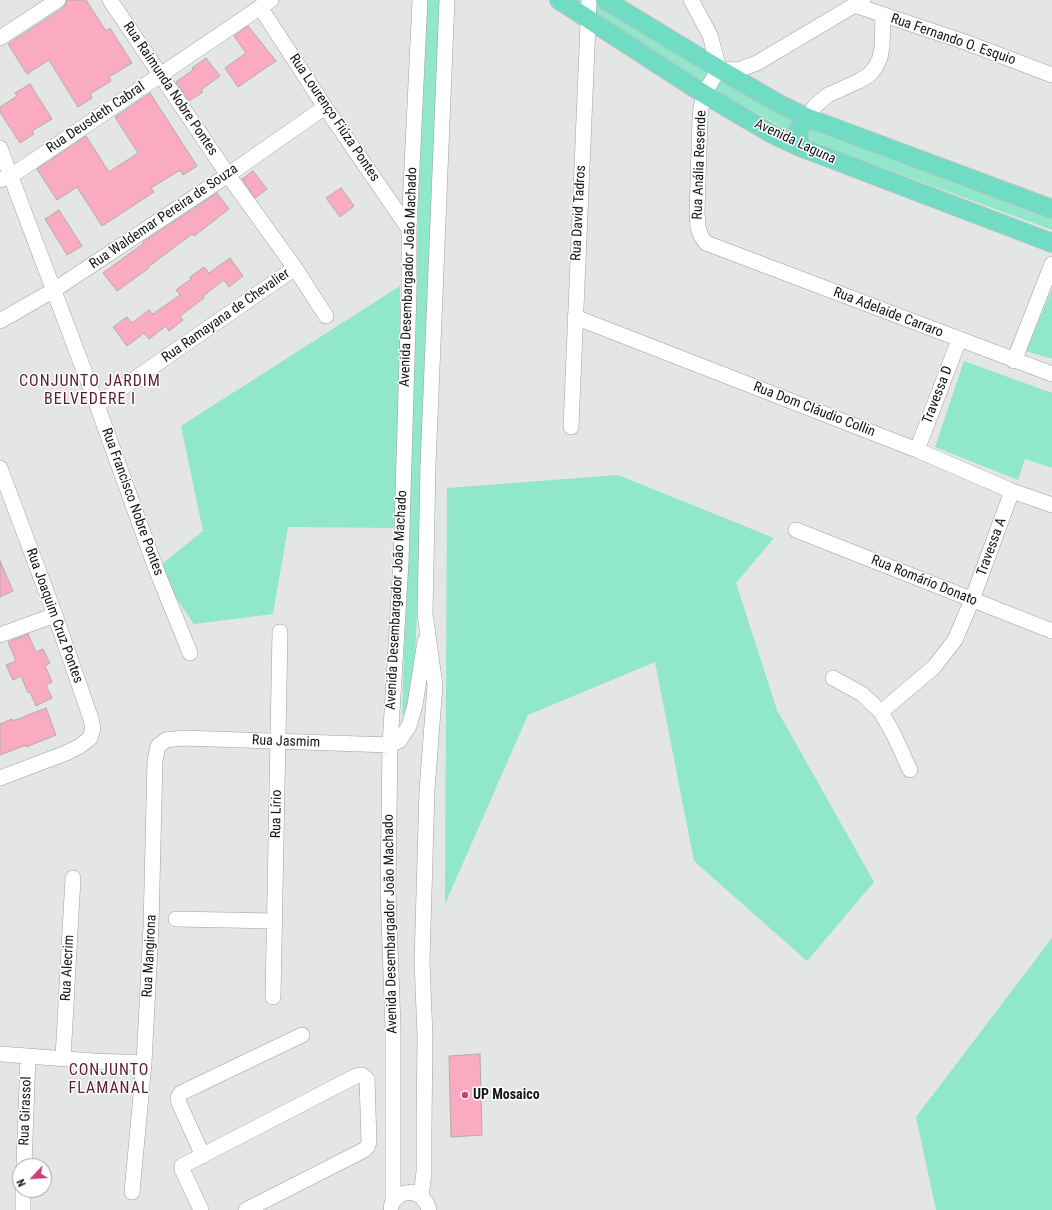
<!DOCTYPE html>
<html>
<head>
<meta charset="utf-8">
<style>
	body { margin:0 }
	#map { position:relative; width:1052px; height:1210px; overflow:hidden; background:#e3e6e5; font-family:"Roboto Condensed",sans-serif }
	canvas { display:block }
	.north { position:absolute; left:12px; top:1158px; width:40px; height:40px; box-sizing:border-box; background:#fff; border:1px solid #a1a2a2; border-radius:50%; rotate:245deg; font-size:11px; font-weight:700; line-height:16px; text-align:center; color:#151616 }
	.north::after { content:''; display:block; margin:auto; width:14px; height:18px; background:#ca3f75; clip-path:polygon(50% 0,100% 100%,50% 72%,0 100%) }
</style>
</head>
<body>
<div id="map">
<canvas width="1052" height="1210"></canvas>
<div class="north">N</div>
</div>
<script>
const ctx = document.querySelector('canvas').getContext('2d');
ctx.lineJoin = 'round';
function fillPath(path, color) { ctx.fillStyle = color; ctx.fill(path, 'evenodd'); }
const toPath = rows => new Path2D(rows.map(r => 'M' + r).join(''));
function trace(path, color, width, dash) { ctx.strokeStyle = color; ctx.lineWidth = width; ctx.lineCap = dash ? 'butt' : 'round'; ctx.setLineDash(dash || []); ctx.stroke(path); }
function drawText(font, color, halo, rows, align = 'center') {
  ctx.font = font + ' "Roboto Condensed",sans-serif'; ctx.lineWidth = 3; ctx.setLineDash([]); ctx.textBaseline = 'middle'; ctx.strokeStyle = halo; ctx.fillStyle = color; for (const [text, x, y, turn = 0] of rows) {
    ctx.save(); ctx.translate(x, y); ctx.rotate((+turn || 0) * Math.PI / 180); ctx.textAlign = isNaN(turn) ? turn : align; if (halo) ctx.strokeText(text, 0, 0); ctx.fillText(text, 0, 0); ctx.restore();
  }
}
fillPath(toPath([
	[425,0,445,0,413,699,402,716],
	[574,0,593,0,726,82,1052,217,1052,230,823,146,796,135,724,95],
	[400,286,400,528,288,527,273,614,194,624,156,569,203,531,181,426],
	[1052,289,1052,359,1026,351],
	[964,361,1052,393,1052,468,1025,459,1018,480,935,447],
	[618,475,774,538,736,583,777,710,874,882,807,961,694,861,655,662,528,715,445,904,447,488],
	[1052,938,1052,1210,936,1210,916,1117]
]), '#90e7ca');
const building = toPath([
	[67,0,86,0,106,31,110,28,132,63,109,77,111,81,90,94,92,98,78,107,49,60,27,74,8,44,63,8,66,4,67,0],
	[248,26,276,61,238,87,225,68,246,53,234,36,248,26],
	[206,58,220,76,201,90,203,92,189,101,176,82,193,70,192,68,206,58],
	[30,84,52,119,32,131,34,134,20,143,0,112,0,107,17,96,15,93,30,84],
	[150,93,197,166,183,175,180,170,151,188,154,192,102,226,77,187,57,200,37,169,86,136,109,172,138,153,115,117,150,93],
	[253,171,267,189,255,198,242,179,253,171],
	[341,188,354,206,340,217,326,198,341,188],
	[217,193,229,209,194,236,192,234,148,267,149,268,117,291,103,273,144,243,143,242,217,193],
	[59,210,82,246,67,255,45,219,59,210],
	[230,258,243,276,229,287,224,280,203,296,204,298,180,316,183,320,169,331,166,326,149,339,144,333,127,346,113,327,127,317,132,323,149,310,153,314,180,295,176,290,191,279,190,277,204,267,209,273,230,258],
	[0,561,13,591,0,597,0,561],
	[28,634,36,652,43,649,50,663,45,666,52,682,46,685,52,698,36,706,30,692,28,693,21,676,13,680,6,665,16,661,8,642,28,634],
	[46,708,56,735,26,747,26,745,0,755,0,724,12,719,13,721,46,708],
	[480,1054,482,1135,451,1137,449,1056,480,1054]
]);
fillPath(building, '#faaac1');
trace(building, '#b0acad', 1);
const minor = toPath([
	[110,0,228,175,295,268,326,316],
	[691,0,710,35,719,69],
	[854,5,965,42,1052,75],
	[260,7,325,107,409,229],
	[0,38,58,0],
	[719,69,704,94,701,108,700,119,697,212,698,227,701,236,706,243,1052,374],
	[719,69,738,70,757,63,863,0],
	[808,118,815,106,828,95,859,81,869,75,875,68,880,58,882,47,883,15],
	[0,148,97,405,156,569,190,653],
	[0,180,11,176,271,0],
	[575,317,917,450,1012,491,1052,505],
	[0,321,54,290,228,175,325,107],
	[1014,361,1052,264],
	[97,405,295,268],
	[571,427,589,0],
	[917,450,959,340],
	[0,468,55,615,91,719,93,728,90,738,80,746,66,753,0,778],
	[796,530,1052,631],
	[0,635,55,615],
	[833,678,862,694,881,712,894,735,910,770],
	[881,712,934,667,955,640,972,600,1012,491],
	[176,919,275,921],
	[273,997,280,632],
	[0,1054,94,1061,144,1063],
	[63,1058,73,878],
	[203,1156,179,1103,178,1098,181,1093,302,1035],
	[24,1166,28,1056],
	[132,1192,144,1063,151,927,155,760,158,746,166,740,183,738,390,745,399,741,409,726,415,705,425,641],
	[421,1196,424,1172,424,1128,425,1037,422,961,427,790,435,685,425,614,428,466,447,0],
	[393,1201,393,1028,388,891,390,745,401,562,409,291,409,229,420,0],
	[391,1207,393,1201,401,1194,411,1192,421,1196,427,1204,429,1210],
	[23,1210,23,1190],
	[201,1210,182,1169,182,1166,356,1076,362,1075,367,1079,369,1142,367,1147,364,1150,246,1210]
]);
const major = toPath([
	[559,0,704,94,772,134,800,147,1052,243],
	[605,0,719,69,781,105,808,118,1052,209],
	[800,147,798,130,808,118]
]);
trace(minor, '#9ca09e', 16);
trace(major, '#c2c2c2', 20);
trace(minor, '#fff', 15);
trace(major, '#71dcc4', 18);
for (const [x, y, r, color] of [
	[465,1095,4,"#ca3f75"]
]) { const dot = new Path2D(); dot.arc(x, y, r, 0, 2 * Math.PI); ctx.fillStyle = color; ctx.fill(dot); trace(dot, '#fff', 1.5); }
drawText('14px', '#151616', '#fff', [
	["Rua Fernando O. Esquio",953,40,19],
	["Rua Raimunda Nobre Pontes",170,89,56],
	["Rua Deusdeth Cabral",96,118,-34],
	["Rua Lourenço Fiúza Pontes",334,118,56],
	["Avenida Laguna",795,142,25],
	["Rua Anália Resende",700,165,-88],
	["Rua David Tadros",579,213,-87],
	["Rua Waldemar Pereira de Souza",164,217,-34],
	["Avenida Desembargador João Machado",409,277,-88],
	["Rua Adelaide Carraro",888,313,21],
	["Rua Ramayana de Chevalier",226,316,-35],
	["Travessa D",938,395,-69],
	["Rua Dom Cláudio Collin",814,410,21],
	["Rua Francisco Nobre Pontes",132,502,70],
	["Travessa A",992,547,-70],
	["Rua Romário Donato",924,581,22],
	["Avenida Desembargador João Machado",397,600,-87],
	["Rua Joaquim Cruz Pontes",54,616,70],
	["Rua Jasmim",286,742,2],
	["Rua Lírio",277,814,-89],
	["Avenida Desembargador João Machado",391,924,-91],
	["Rua Mangirona",150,956,-87],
	["Rua Alecrim",68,968,-87],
	["Rua Girassol",26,1111,-88]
]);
drawText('bold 14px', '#151616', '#fff', [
	["UP Mosaico",473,1095]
], 'left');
ctx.letterSpacing = '1px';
drawText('16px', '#5e1b35', '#fff', [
	["CONJUNTO JARDIM",90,382],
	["BELVEDERE I",90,400],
	["CONJUNTO",109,1071],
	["FLAMANAL",109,1089]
]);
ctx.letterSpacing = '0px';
</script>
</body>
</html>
